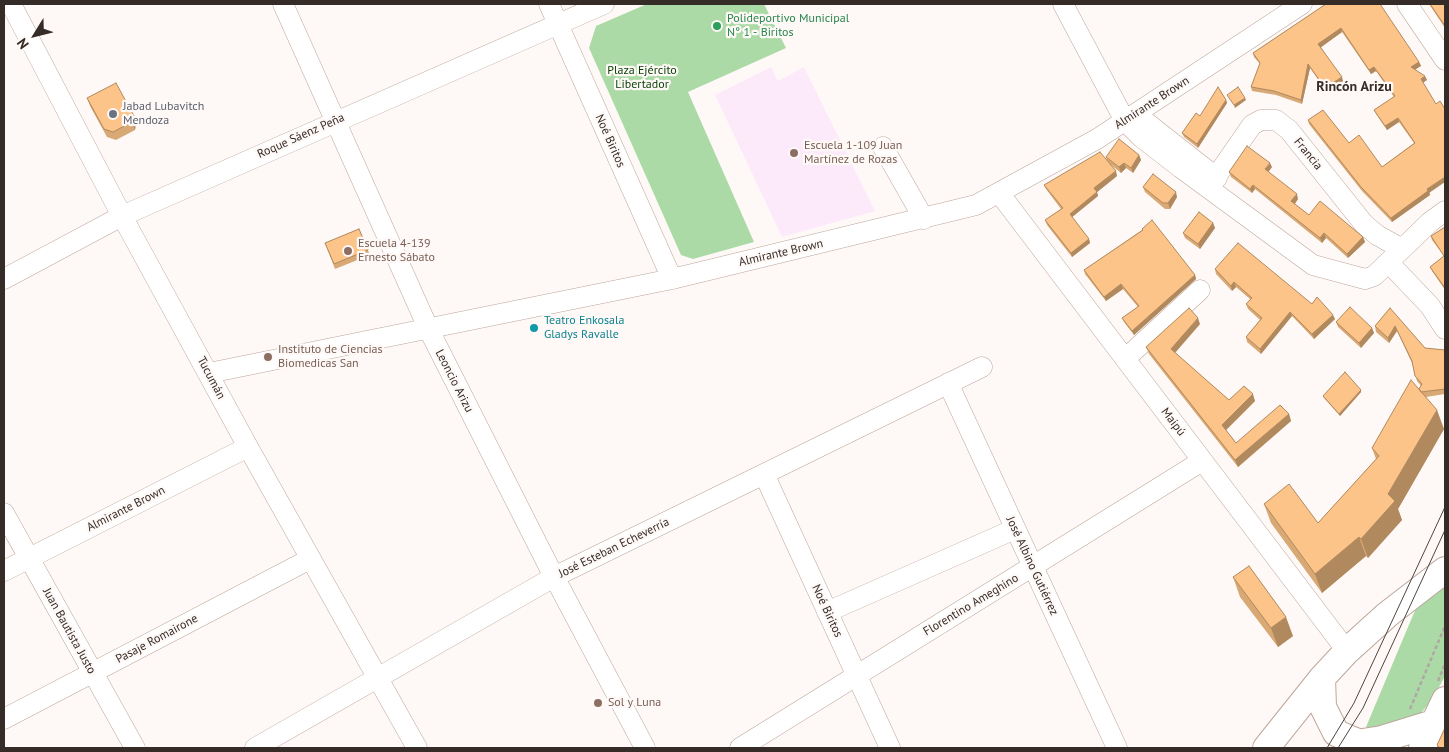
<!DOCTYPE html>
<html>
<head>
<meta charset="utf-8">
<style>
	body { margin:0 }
	#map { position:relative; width:1449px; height:752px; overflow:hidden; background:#fef9f7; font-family:"PT Sans",sans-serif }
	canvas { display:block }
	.frame { position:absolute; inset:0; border:5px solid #352c27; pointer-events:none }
	.north { position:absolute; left:10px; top:10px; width:50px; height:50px; -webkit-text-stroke:4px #fef9f7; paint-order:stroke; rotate:234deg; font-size:14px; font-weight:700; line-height:20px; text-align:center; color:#352c27 }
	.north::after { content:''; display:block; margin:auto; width:18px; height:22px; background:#352c27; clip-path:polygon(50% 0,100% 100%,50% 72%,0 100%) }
</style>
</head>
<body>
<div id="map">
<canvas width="1449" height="752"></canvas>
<div class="frame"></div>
<div class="north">N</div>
</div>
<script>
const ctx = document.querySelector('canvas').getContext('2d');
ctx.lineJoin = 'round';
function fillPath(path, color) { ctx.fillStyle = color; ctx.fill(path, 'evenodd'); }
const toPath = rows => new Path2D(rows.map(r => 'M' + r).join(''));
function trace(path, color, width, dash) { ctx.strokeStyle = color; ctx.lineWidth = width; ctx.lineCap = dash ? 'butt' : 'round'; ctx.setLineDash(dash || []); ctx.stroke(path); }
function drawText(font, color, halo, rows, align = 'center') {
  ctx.font = font + ' "PT Sans",sans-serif'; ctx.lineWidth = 4.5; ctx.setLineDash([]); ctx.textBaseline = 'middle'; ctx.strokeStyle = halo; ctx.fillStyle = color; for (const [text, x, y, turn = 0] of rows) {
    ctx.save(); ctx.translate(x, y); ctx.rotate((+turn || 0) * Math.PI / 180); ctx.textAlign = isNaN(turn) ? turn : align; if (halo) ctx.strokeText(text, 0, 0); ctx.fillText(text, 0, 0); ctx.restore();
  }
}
fillPath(toPath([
	[771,67,778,81,804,67,875,211,782,237,715,95]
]), '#fceafb');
fillPath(toPath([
	[647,4,764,4,786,48,688,92,754,242,693,259,681,255,589,48,596,26],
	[1445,586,1445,676,1432,700,1421,713,1391,726,1368,729,1366,727,1416,608]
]), '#acdaa6');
const minor = toPath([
	[11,4,122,216,248,447,417,748],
	[283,4,429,330,549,567,645,748],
	[549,4,672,279],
	[1063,4,1125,121,1141,137,1181,168,1313,265,1365,279,1374,276,1430,222,1445,211],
	[1407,4,1445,60],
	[1142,119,1217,178],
	[883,147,924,219],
	[1216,177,1252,125,1261,120,1276,120,1289,130,1364,224,1377,235,1402,249],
	[1000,194,1347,651],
	[1389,263,1430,306,1445,329],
	[4,279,122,216,604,4],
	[1125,359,1200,290],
	[209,373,672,279,976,205,1097,139,1302,4],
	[948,383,1117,748],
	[764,474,890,748],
	[4,513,135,748],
	[4,571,248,447],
	[827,612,1015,529],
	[4,719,310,559],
	[255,748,554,577,982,367],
	[740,748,1202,461]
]);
const major = toPath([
	[1322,678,1323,707,1336,733,1372,748],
	[1356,743,1382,739,1434,723],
	[1266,748,1322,678,1347,651,1388,614,1445,570],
	[1422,748,1445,700]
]);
trace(minor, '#bca699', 21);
trace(major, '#bca699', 28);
trace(toPath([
	[1438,681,1445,664],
	[1410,709,1445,626]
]), '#aea7a4', 2.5, [4, 2.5]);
trace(minor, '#fff', 20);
trace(major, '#fff', 26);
trace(toPath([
	[1327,748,1354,703,1445,507],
	[1338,748,1363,708,1445,530]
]), '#4d443f', 1);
fillPath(toPath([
	[1326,4,1419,62,1421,66,1415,69,1427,80,1423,83,1430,195,1392,222,1362,191,1309,124,1308,120,1349,143,1382,167,1414,143,1399,122,1387,130,1376,114,1374,110,1394,97,1376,71,1371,74,1342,32,1321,47,1343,81,1327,92,1310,68,1302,104,1276,95,1252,91,1251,87,1260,64,1254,57,1253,53],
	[1429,4,1445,4,1445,28],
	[87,98,136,123,135,130,116,140,107,137,90,106],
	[1226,100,1227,103,1198,148,1184,137,1182,133,1200,116],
	[1139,155,1141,160,1133,173,1126,168,1121,173,1110,164,1117,176,1097,192,1098,196,1072,217,1089,239,1090,243,1072,257,1047,225,1045,220,1061,209,1046,189,1044,185,1107,161,1106,157],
	[1272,167,1268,172,1298,199,1295,204,1309,215,1363,237,1365,242,1348,258,1326,238,1322,243,1255,189,1252,193,1231,177,1229,172],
	[1143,187,1177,197,1170,209,1165,209,1145,192],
	[1213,223,1215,228,1200,249,1185,238,1183,233],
	[1445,227,1445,290,1432,271,1430,267,1444,256,1432,240,1431,236],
	[359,229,370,255,335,269,325,243],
	[1142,229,1195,275,1196,279,1134,335,1124,322,1122,318,1138,307,1123,289,1106,301,1085,274,1084,270,1142,230],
	[1215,269,1312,304,1335,319,1314,339,1292,316,1261,354,1247,342,1246,337,1260,320,1248,309,1246,304,1250,299,1236,287,1232,291,1216,274],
	[1390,308,1425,348,1445,350,1445,394,1426,397,1444,429,1398,509,1402,520,1368,558,1366,556,1322,593,1271,523,1264,504,1318,523,1376,459,1372,448,1421,386,1417,381,1412,363,1397,331,1389,343,1376,332,1375,326],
	[1336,322,1372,328,1374,333,1361,348,1338,327],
	[1200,324,1175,353,1229,400,1255,401,1226,430,1236,443,1289,414,1291,421,1238,467,1149,354,1146,347],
	[1361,390,1361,392,1340,416,1324,398,1323,396],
	[1233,577,1293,636,1278,647,1240,597]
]), '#d9a975');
fillPath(toPath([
	[1341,28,1342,32,1320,48,1318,44],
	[1419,62,1421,66,1413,71,1411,67],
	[1308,64,1310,68,1302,104,1301,100],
	[1374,67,1376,71,1371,74,1369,70],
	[1425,76,1427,80,1422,83,1421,79],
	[1342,77,1343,81,1327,92,1325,88],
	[1245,98,1246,100,1235,108,1234,105],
	[1226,100,1227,103,1198,148,1197,144],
	[134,116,136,123,135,130,132,122],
	[1398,118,1399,122,1387,130,1385,126],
	[1139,155,1141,160,1133,173,1131,168],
	[1124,163,1126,168,1121,173,1119,167],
	[1270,163,1272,167,1267,174,1265,169],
	[1116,171,1117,176,1096,193,1094,188],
	[1445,177,1445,182,1429,193,1430,195,1392,222,1391,218,1427,189],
	[1253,185,1255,189,1252,193,1250,189],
	[1097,192,1098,196,1071,218,1070,214],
	[1176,192,1177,197,1170,209,1168,203],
	[1297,194,1298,199,1293,206,1291,201],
	[1213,223,1215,228,1200,249,1198,244],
	[1324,233,1326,238,1322,243,1320,238],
	[1363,237,1365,242,1348,258,1347,254],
	[1089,239,1090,243,1072,257,1071,253],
	[1195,275,1196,279,1134,335,1132,331],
	[1234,282,1236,287,1232,291,1231,286],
	[1121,284,1123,289,1106,301,1104,297],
	[1290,312,1292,316,1261,354,1260,349],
	[1333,315,1335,319,1314,339,1312,334],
	[1198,318,1200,324,1173,355,1171,349],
	[1395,326,1397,331,1389,343,1388,338],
	[1372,328,1374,333,1361,348,1359,343],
	[1361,390,1361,392,1340,416,1339,414],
	[1253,394,1255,401,1224,432,1222,425],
	[1437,410,1444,429,1398,509,1402,520,1368,558,1361,539,1388,494],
	[1289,414,1291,421,1238,467,1235,460],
	[1359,537,1366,556,1322,593,1315,574],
	[1286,617,1293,636,1278,647,1271,628]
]), '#b0895f');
const building = toPath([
	[1326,4,1380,4,1419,62,1411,67,1425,76,1421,79,1436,104,1440,101,1445,109,1445,177,1427,189,1428,191,1391,218,1361,187,1308,120,1323,110,1349,143,1359,135,1382,167,1415,143,1398,118,1385,126,1374,110,1395,96,1374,67,1369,70,1341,28,1318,44,1342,77,1325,88,1308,64,1301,100,1274,91,1251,87,1260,63,1253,53,1326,4],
	[1430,4,1445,4,1445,26,1430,4],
	[116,83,134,116,132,122,113,132,104,129,87,98,116,83],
	[1218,87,1226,100,1197,144,1182,133,1196,113,1200,116,1218,87],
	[1238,87,1245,98,1234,105,1227,95,1238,87],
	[1119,139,1139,155,1131,168,1124,163,1119,167,1106,157,1119,139],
	[1247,146,1270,163,1265,169,1297,194,1291,201,1309,215,1320,201,1363,237,1347,254,1324,233,1320,238,1253,185,1250,189,1229,172,1247,146],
	[1100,152,1116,171,1094,188,1097,192,1070,214,1089,239,1071,253,1045,220,1063,208,1044,185,1100,152],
	[1153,174,1176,192,1168,203,1163,203,1143,187,1153,174],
	[1199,212,1213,223,1198,244,1183,233,1199,212],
	[1152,220,1195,275,1132,331,1122,318,1139,306,1121,284,1104,297,1084,270,1143,230,1142,229,1152,220],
	[1445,227,1445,288,1430,267,1444,256,1431,236,1445,227],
	[359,229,368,250,334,264,325,243,359,229],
	[1238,243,1312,304,1317,297,1333,315,1312,334,1290,312,1260,349,1246,337,1262,318,1246,304,1252,298,1234,282,1231,286,1215,269,1238,243],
	[1350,307,1372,328,1359,343,1336,322,1350,307],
	[1189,308,1198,318,1171,349,1229,400,1244,386,1253,394,1222,425,1236,443,1280,405,1289,414,1235,460,1146,347,1189,308],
	[1390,308,1425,348,1445,350,1445,389,1421,392,1419,389,1422,384,1415,376,1412,361,1395,326,1388,338,1375,326,1390,308],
	[1345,372,1361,390,1339,414,1323,396,1345,372],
	[1411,380,1437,410,1388,494,1395,501,1361,539,1359,537,1315,574,1264,504,1289,484,1318,523,1379,456,1372,448,1411,380],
	[1249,566,1286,617,1271,628,1233,577,1249,566],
	[1445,728,1445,748,1440,748,1437,745,1445,728]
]);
fillPath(building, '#fcc488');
trace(building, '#b0895f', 1);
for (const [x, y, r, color] of [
	[717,26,5,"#2e9e5b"],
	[113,114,5,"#6b7280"],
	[794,153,5,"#8d6e63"],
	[348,251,5,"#8d6e63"],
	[534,328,5,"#0f9aa8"],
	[268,357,5,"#8d6e63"],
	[598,703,5,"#8d6e63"]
]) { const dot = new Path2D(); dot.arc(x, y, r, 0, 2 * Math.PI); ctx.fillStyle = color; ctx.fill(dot); trace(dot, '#fef9f7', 2); }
drawText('12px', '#27864d', '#fef9f7', [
	["Polideportivo Municipal",727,19],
	["N° 1 - Biritos",727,33]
], 'left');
drawText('12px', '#053d01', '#fef9f7', [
	["Plaza Ejército",642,71],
	["Libertador",642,85]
]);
drawText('12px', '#352c27', '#fef9f7', [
	["Almirante Brown",1152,103,-33],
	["Roque Sáenz Peña",301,136,-24],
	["Noé Biritos",610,141,66],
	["Francia",1308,154,51],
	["Almirante Brown",781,253,-13],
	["Tucumán",211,378,62],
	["Leoncio Arizu",454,381,63],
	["Maipú",1173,422,53],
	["Almirante Brown",126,509,-27],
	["José Esteban Echeverría",614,548,-26],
	["José Albino Gutiérrez",1032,566,65],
	["Florentino Ameghino",971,605,-31],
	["Noé Biritos",827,611,65],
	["Juan Bautista Justo",69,631,61],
	["Pasaje Romairone",157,639,-28]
]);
drawText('12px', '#5b616d', '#fef9f7', [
	["Jabad Lubavitch",123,107],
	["Mendoza",123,121]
], 'left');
drawText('12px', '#785e54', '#fef9f7', [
	["Escuela 1-109 Juan",804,146],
	["Martínez de Rozas",804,160],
	["Escuela 4-139",358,244],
	["Ernesto Sábato",358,258],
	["Instituto de Ciencias",278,350],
	["Biomedicas San",278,364],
	["Sol y Luna",608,703]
], 'left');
drawText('12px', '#0d838f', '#fef9f7', [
	["Teatro Enkosala",544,321],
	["Gladys Ravalle",544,335]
], 'left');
drawText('bold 14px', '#352c27', '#fef9f7', [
	["Rincón Arizu",1354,87]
]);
</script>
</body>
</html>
